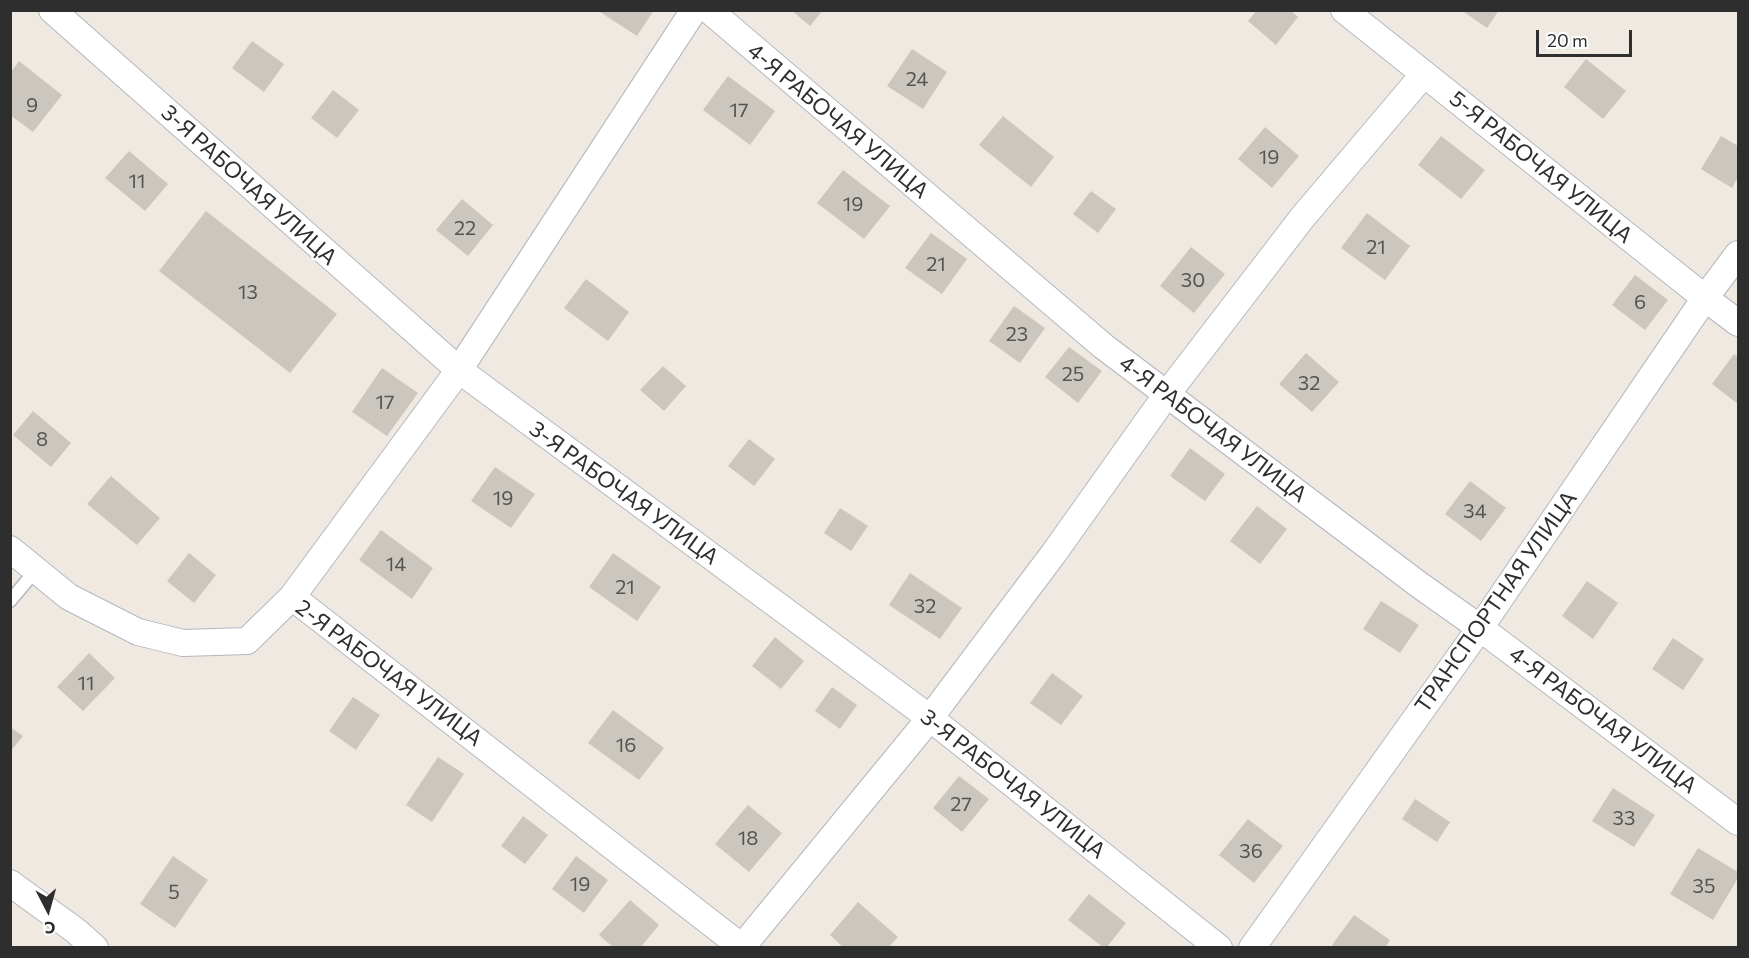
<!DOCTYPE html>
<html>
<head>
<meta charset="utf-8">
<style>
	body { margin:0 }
	#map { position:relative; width:1749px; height:958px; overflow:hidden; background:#efe9e1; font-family:Commissioner,sans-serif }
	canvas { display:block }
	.frame { position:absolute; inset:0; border:12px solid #2e2e2e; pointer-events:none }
	.north { position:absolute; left:18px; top:880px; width:60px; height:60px; -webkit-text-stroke:4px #fff; paint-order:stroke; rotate:174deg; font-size:16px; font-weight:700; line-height:24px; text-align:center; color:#2e2e2e }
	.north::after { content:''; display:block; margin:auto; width:21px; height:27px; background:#2e2e2e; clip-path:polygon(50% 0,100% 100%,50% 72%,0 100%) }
	.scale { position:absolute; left:1536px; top:30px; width:96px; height:27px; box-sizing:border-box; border:3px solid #2e2e2e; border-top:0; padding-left:8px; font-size:18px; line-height:21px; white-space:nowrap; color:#2e2e2e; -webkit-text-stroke:4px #fff; paint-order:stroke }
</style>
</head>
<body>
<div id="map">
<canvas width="1749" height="958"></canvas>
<div class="frame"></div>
<div class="north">С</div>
<div class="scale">20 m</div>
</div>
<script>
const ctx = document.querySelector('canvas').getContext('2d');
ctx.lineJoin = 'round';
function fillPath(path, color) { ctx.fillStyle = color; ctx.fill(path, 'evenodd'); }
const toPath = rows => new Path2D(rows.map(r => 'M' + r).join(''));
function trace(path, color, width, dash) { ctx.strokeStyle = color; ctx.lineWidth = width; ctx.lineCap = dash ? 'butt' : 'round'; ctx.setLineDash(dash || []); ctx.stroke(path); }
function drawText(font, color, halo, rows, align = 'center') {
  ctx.font = font + ' Commissioner,sans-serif'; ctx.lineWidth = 4.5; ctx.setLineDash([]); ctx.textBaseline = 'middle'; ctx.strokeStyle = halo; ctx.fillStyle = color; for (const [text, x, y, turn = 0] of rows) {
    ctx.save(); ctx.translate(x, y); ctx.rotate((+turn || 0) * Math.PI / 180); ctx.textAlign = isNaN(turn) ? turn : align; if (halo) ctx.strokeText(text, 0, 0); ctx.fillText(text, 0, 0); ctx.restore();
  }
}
fillPath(toPath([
	[602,10,654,10,637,36,600,12],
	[791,10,823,10,810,26],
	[1257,10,1290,10,1298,17,1276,45,1248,21],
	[1461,10,1499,10,1487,28],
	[252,41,284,64,264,92,232,68],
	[912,49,947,72,923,109,887,86],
	[1586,59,1626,91,1603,119,1564,87],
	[19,61,62,95,33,132,10,115,10,73],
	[728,76,775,111,750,145,703,110],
	[333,90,359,110,337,138,311,118],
	[1003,116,1054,157,1031,187,979,145],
	[1265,127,1299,156,1272,188,1238,159],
	[1441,136,1485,170,1461,199,1418,165],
	[1721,136,1738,146,1738,177,1732,188,1701,169],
	[129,151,168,184,145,211,105,178],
	[843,170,890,206,864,239,817,203],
	[1091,191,1116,209,1098,233,1073,214],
	[462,199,493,225,468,256,436,230],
	[206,211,337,314,290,373,159,271],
	[1367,213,1410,246,1385,280,1341,248],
	[931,233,967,259,942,294,905,268],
	[1191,247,1225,274,1194,313,1160,286],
	[1635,275,1668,300,1645,330,1612,305],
	[586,279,629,312,608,341,564,308],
	[1014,306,1045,328,1020,363,989,341],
	[1069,347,1102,371,1078,403,1045,377],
	[1306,353,1339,382,1312,412,1279,384],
	[1734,354,1738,357,1738,404,1712,384],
	[663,366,686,386,664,411,640,390],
	[382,368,418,393,387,436,352,412],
	[33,411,71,443,51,467,13,435],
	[749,439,775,459,754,486,728,466],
	[1190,448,1225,474,1205,501,1170,476],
	[495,467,535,494,511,528,471,501],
	[111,476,160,518,137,545,87,504],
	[1470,481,1506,508,1481,541,1445,514],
	[1257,506,1287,529,1260,564,1230,541],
	[840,508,868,526,851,551,824,533],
	[381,530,433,568,412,599,359,560],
	[189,553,216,575,194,603,167,581],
	[613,553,661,587,637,621,589,587],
	[910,573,962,608,940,639,889,605],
	[1587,581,1618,603,1593,639,1562,616],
	[1381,601,1419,625,1400,653,1363,629],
	[775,637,804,661,781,689,752,666],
	[1673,638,1704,659,1683,690,1652,669],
	[89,653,115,678,83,711,57,687],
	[1052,673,1083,696,1061,725,1030,703],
	[832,687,857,705,840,729,815,711],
	[353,697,380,715,356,750,329,731],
	[613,710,664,748,639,780,588,743],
	[10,727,23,736,10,752],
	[438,757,464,774,432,822,406,805],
	[959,776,989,799,962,832,933,808],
	[1613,788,1655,815,1634,847,1592,821],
	[1415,799,1450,822,1437,842,1402,819],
	[748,805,782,833,749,872,715,844],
	[523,816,548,835,525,864,501,846],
	[1248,819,1283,846,1254,883,1219,855],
	[1698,848,1738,872,1738,878,1713,920,1670,894],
	[173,856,208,880,175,928,140,904],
	[576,856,608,880,584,913,552,889],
	[1089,894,1126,923,1106,948,1104,948,1068,920],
	[630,900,659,925,640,948,614,948,599,935],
	[858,902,898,937,888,948,844,948,830,935],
	[1354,915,1390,940,1385,948,1335,948,1332,945]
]), '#cbc7bf');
const service = toPath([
	[10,601,36,570]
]);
const minor = toPath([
	[52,10,459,370,930,718,1219,948],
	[709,10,1103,346,1418,584,1480,628,1738,822],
	[1344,10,1705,298,1738,323],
	[10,549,69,597,138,632,183,643,247,641,292,597,743,948],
	[292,597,459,370,694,10],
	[10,883,76,931,95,948],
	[742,947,930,718,1054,553,1167,394,1302,218,1424,74],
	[1252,948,1480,628,1705,298,1738,254]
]);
trace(service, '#b4b7c1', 15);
trace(minor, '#b4b7c1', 28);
trace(service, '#fff', 12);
trace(minor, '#fff', 26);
drawText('20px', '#555452', null, [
	["24",917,79],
	["9",32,105],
	["17",739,110],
	["19",1269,157],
	["11",137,181],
	["19",853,204],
	["22",465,228],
	["21",1376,247],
	["21",936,264],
	["30",1193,280],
	["13",248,292],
	["6",1640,302],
	["23",1017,334],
	["25",1073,374],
	["32",1309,383],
	["17",385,402],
	["8",42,439],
	["19",503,498],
	["34",1475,511],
	["14",396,564],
	["21",625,587],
	["32",925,606],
	["11",86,683],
	["16",626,745],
	["27",961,804],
	["33",1624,818],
	["18",748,838],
	["36",1251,851],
	["19",580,884],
	["35",1704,886],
	["5",174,892]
]);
drawText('22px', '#2e2e2e', '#fff', [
	["4-Я РАБОЧАЯ УЛИЦА",838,121,40],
	["5-Я РАБОЧАЯ УЛИЦА",1541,167,39],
	["3-Я РАБОЧАЯ УЛИЦА",249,185,42],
	["4-Я РАБОЧАЯ УЛИЦА",1213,429,37],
	["3-Я РАБОЧАЯ УЛИЦА",624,493,36],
	["ТРАНСПОРТНАЯ УЛИЦА",1496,602,-55],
	["2-Я РАБОЧАЯ УЛИЦА",389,673,37],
	["4-Я РАБОЧАЯ УЛИЦА",1603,720,37],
	["3-Я РАБОЧАЯ УЛИЦА",1013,784,38]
]);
</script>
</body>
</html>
